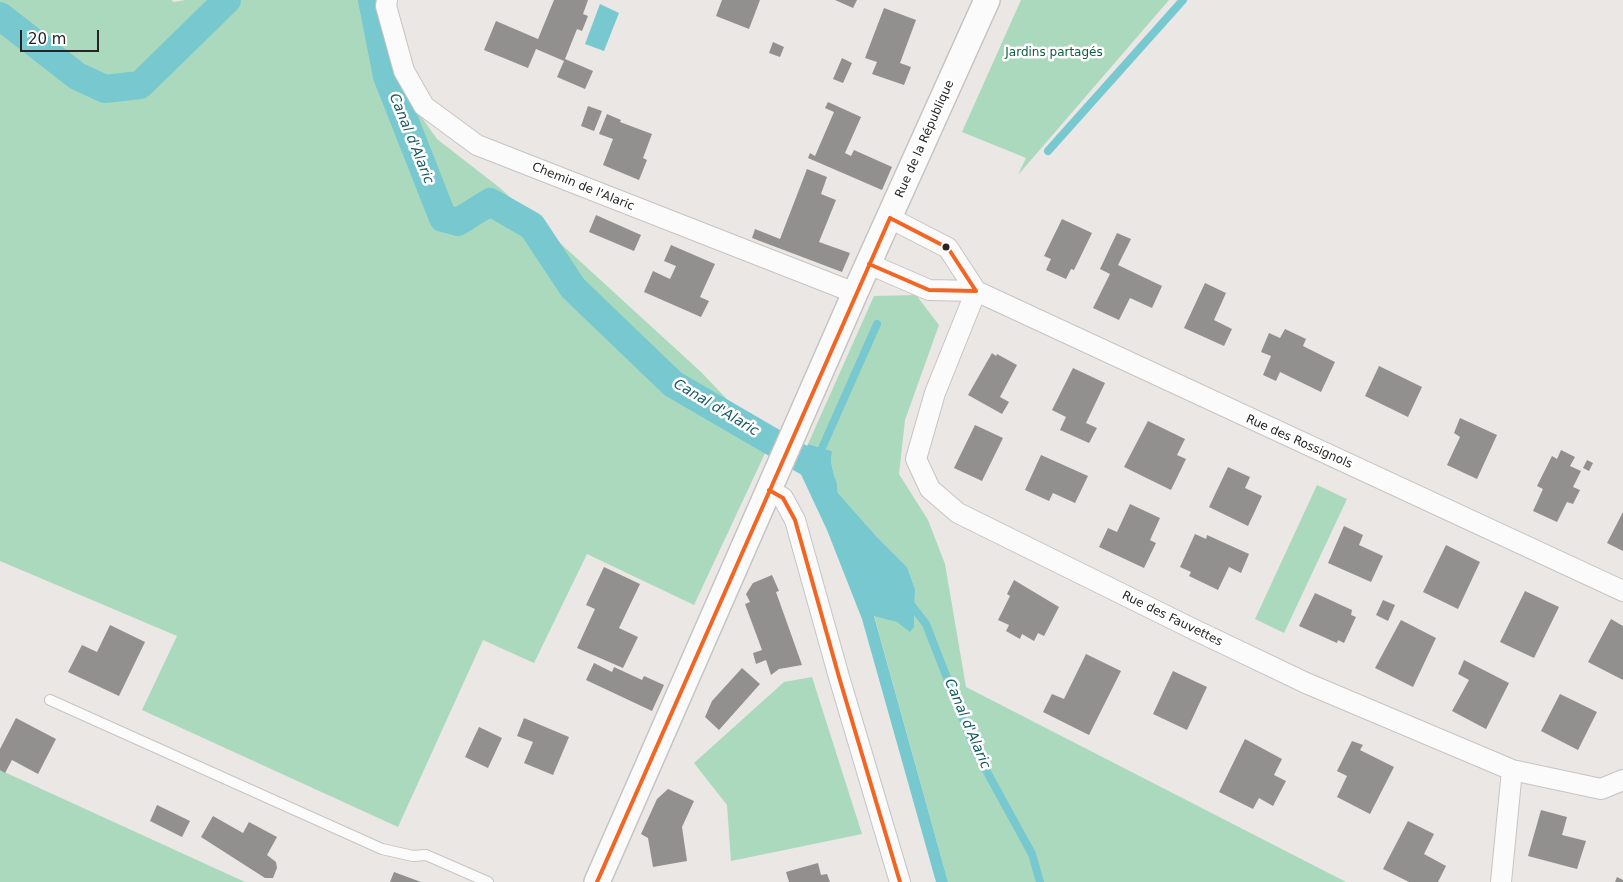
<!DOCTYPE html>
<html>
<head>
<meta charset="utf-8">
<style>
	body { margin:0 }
	#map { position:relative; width:1623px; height:882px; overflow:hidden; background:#eae7e5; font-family:"DejaVu Sans",sans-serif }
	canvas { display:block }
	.scale { position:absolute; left:20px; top:30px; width:79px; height:22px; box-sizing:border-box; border:2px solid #272524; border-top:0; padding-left:6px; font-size:15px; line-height:18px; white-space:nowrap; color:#272524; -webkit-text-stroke:4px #fff; paint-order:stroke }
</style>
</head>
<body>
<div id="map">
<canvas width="1623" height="882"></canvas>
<div class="scale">20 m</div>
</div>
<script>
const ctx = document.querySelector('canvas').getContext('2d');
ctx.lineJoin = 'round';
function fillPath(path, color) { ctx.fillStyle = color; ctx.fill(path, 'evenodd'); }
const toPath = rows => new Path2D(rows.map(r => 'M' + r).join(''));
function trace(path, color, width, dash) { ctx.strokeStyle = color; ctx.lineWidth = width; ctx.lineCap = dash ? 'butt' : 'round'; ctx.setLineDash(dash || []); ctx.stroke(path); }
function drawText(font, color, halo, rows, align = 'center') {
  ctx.font = font + ' "DejaVu Sans",sans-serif'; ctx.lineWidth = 5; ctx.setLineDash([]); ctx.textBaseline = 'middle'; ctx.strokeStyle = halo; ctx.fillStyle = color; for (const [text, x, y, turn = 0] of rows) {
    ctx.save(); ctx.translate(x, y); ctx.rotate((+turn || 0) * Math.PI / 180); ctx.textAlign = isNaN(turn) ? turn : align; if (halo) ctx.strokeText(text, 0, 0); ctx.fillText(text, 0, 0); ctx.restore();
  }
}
fillPath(toPath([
	[0,0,171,0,174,2,185,0,383,0,384,45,405,94,437,139,500,188,701,372,743,416,734,421,731,431,767,449,694,605,587,554,534,663,483,640,398,827,142,710,177,636,0,561],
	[1021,0,1169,0,1018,175,1026,158,962,132],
	[916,295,939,325,905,420,899,474,928,520,945,564,966,687,1346,882,948,882,874,615,914,627,915,589,907,567,876,536,838,493,831,462,832,451,808,444,874,296],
	[1317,485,1347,499,1284,633,1255,619],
	[812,677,862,834,731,861,727,805,694,763,784,682],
	[0,770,245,882,0,882]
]), '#abd9bd');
fillPath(toPath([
	[600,4,619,13,604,51,585,44],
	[743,416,775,430,767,449,731,431,734,420],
	[808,444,832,451,831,462,838,493,876,536,907,567,915,589,914,627,910,632,897,622,874,616,948,882,936,882,862,619,827,530,798,468]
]), '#78c8d0');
trace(toPath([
	[1048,151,1183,0],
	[818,457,877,324],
	[909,602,926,624,975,750,1032,854,1040,882]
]), '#78c8d0', 8);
trace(toPath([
	[372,0,387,76,443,218,458,222,490,202,532,226,573,288,673,384,814,466,823,486],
	[0,16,77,76,105,89,140,85,227,0]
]), '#78c8d0', 28);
fillPath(toPath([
	[554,0,588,0,583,14,588,16,582,31,577,29,565,59,593,71,585,89,557,77,564,61,536,49,528,68,484,50,496,21,538,39],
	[722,0,760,0,749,29,716,16],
	[835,0,857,0,853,8],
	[884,8,916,20,900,63,911,67,904,85,872,74,877,62,865,58],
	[773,42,784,47,780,57,769,53],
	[842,58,852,63,843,83,833,79],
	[828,102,861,117,845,153,851,156,854,150,892,167,882,190,808,158,810,153,815,156,834,112,825,108],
	[588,106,602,111,594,131,581,126],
	[607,114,621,120,620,122,652,134,643,158,647,160,639,180,603,165,613,139,599,134],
	[807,169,827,177,821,194,836,200,819,242,850,253,842,272,752,238,755,229,780,239],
	[596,215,641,235,634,251,589,232],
	[1062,219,1092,233,1074,270,1071,269,1066,279,1046,270,1051,259,1044,256],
	[1117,233,1131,239,1118,265,1162,286,1152,308,1130,298,1119,320,1093,308,1110,274,1100,269],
	[671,245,715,264,700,297,709,301,701,317,644,292,653,271,670,279,676,266,664,261],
	[1205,283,1226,293,1214,320,1232,329,1224,346,1184,328],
	[1285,329,1306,339,1303,346,1335,362,1321,392,1280,372,1276,381,1263,375,1271,356,1261,352,1269,333,1280,338],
	[992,353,996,356,997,354,1017,365,1000,397,1009,402,1002,414,968,395],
	[1379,366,1422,387,1408,417,1365,396],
	[1073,368,1105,383,1086,423,1097,428,1089,443,1060,430,1066,417,1052,410],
	[1460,418,1497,435,1477,479,1447,465,1460,437,1454,433],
	[1148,421,1185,439,1177,455,1186,459,1171,490,1124,467],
	[975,425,1003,438,982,481,954,468],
	[1561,450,1575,457,1570,466,1581,471,1573,487,1580,490,1573,504,1567,502,1557,522,1533,511,1543,489,1537,486,1552,456,1557,459],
	[1041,455,1088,476,1075,503,1053,493,1049,501,1025,490],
	[1587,460,1593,463,1589,471,1583,468],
	[1228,467,1250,477,1245,488,1262,496,1248,526,1209,507],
	[1130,504,1160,518,1150,540,1156,543,1144,568,1099,547,1108,528,1117,532],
	[1623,512,1623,551,1607,543],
	[1344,526,1363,535,1359,545,1383,556,1371,582,1328,563],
	[1195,534,1206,539,1207,535,1249,554,1241,573,1229,567,1218,590,1189,576,1191,572,1180,567],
	[1446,545,1480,562,1458,609,1423,592],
	[604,567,640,584,619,628,638,637,623,668,577,648,595,609,586,605],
	[772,575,779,591,776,592,802,665,779,669,771,675,766,660,756,664,753,653,762,650,745,604,750,602,746,594,753,583],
	[1014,580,1059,607,1044,636,1038,633,1034,641,1022,634,1020,639,1006,631,1009,625,998,620,1010,596,1007,594],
	[1525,591,1559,607,1534,658,1500,642],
	[1315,593,1352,610,1351,615,1356,617,1344,643,1338,640,1337,643,1299,626],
	[1383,600,1395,605,1388,621,1376,615],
	[1611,619,1623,626,1623,680,1588,662],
	[1401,620,1436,638,1413,687,1375,668],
	[110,625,145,642,119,696,68,672,82,645,97,652],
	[1086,654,1121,671,1089,735,1043,712,1052,694,1064,699],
	[1464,660,1509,683,1486,729,1452,711,1469,680,1458,674],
	[594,663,612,672,614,667,642,680,644,676,664,685,652,711,586,680],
	[742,668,760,684,719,730,705,717,712,701],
	[1173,671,1207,687,1187,730,1153,714],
	[1560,694,1597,712,1578,750,1541,731],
	[16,718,56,739,38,774,12,760,5,773,0,770,0,749],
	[524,718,569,737,553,775,524,763,533,742,517,736],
	[479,727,502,738,488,768,465,757],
	[1245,739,1282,759,1274,775,1286,781,1273,806,1259,798,1253,809,1219,792],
	[1352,741,1363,745,1360,750,1394,767,1370,814,1337,797,1347,776,1337,771],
	[668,789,694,801,682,827,687,861,653,867,648,838,641,834,657,799],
	[157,805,190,821,182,837,150,821],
	[1541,810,1567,817,1562,835,1586,841,1577,869,1528,856],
	[213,816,243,833,249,822,277,837,267,855,276,862,277,868,273,878,265,878,201,837],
	[1408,821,1434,834,1424,854,1446,866,1438,882,1409,882,1383,869],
	[818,863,821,875,827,874,830,882,789,882,786,872],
	[394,872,421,882,390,882],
	[1617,877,1623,880,1623,882,1615,882]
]), '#91908e');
const service = toPath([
	[50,700,382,849,413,856,426,855,488,882]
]);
const minor = toPath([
	[387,0,386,6,404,71,424,106,477,145,855,293],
	[890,218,948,248,976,291],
	[869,264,929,290,976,291,1623,591],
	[976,291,935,393,916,459,930,489,958,513,1195,630,1306,683,1512,770,1601,789,1623,780],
	[769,490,783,498,795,520,839,677,900,882],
	[1501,882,1512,770]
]);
const tertiary = toPath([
	[597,882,855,293,987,0]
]);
trace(service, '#c6c4c3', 12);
trace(minor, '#c6c4c3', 22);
trace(tertiary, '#c6c4c3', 28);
trace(service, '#fcfbfb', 10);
trace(minor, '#fcfbfb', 20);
trace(tertiary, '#fcfbfb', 25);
trace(toPath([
	[890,218,948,248,976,291],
	[869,264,929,290,976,291],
	[769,490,783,498,795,520,839,677,900,882],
	[597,882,890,218]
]), '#f26522', 4);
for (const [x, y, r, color] of [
	[946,247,4.5,"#272524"]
]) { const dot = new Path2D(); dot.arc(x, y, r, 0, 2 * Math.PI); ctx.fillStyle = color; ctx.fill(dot); trace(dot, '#fff', 2); }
drawText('12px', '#0b5e3a', '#fff', [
	["Jardins partagés",1054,53]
]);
drawText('12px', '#272524', '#fff', [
	["Rue de la République",925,139,-66],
	["Chemin de l'Alaric",583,187,22],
	["Rue des Rossignols",1299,442,24],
	["Rue des Fauvettes",1172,619,26]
]);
drawText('italic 14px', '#195960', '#fff', [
	["Canal d'Alaric",411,139,68],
	["Canal d'Alaric",716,408,31],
	["Canal d'Alaric",967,724,67]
]);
</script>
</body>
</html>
